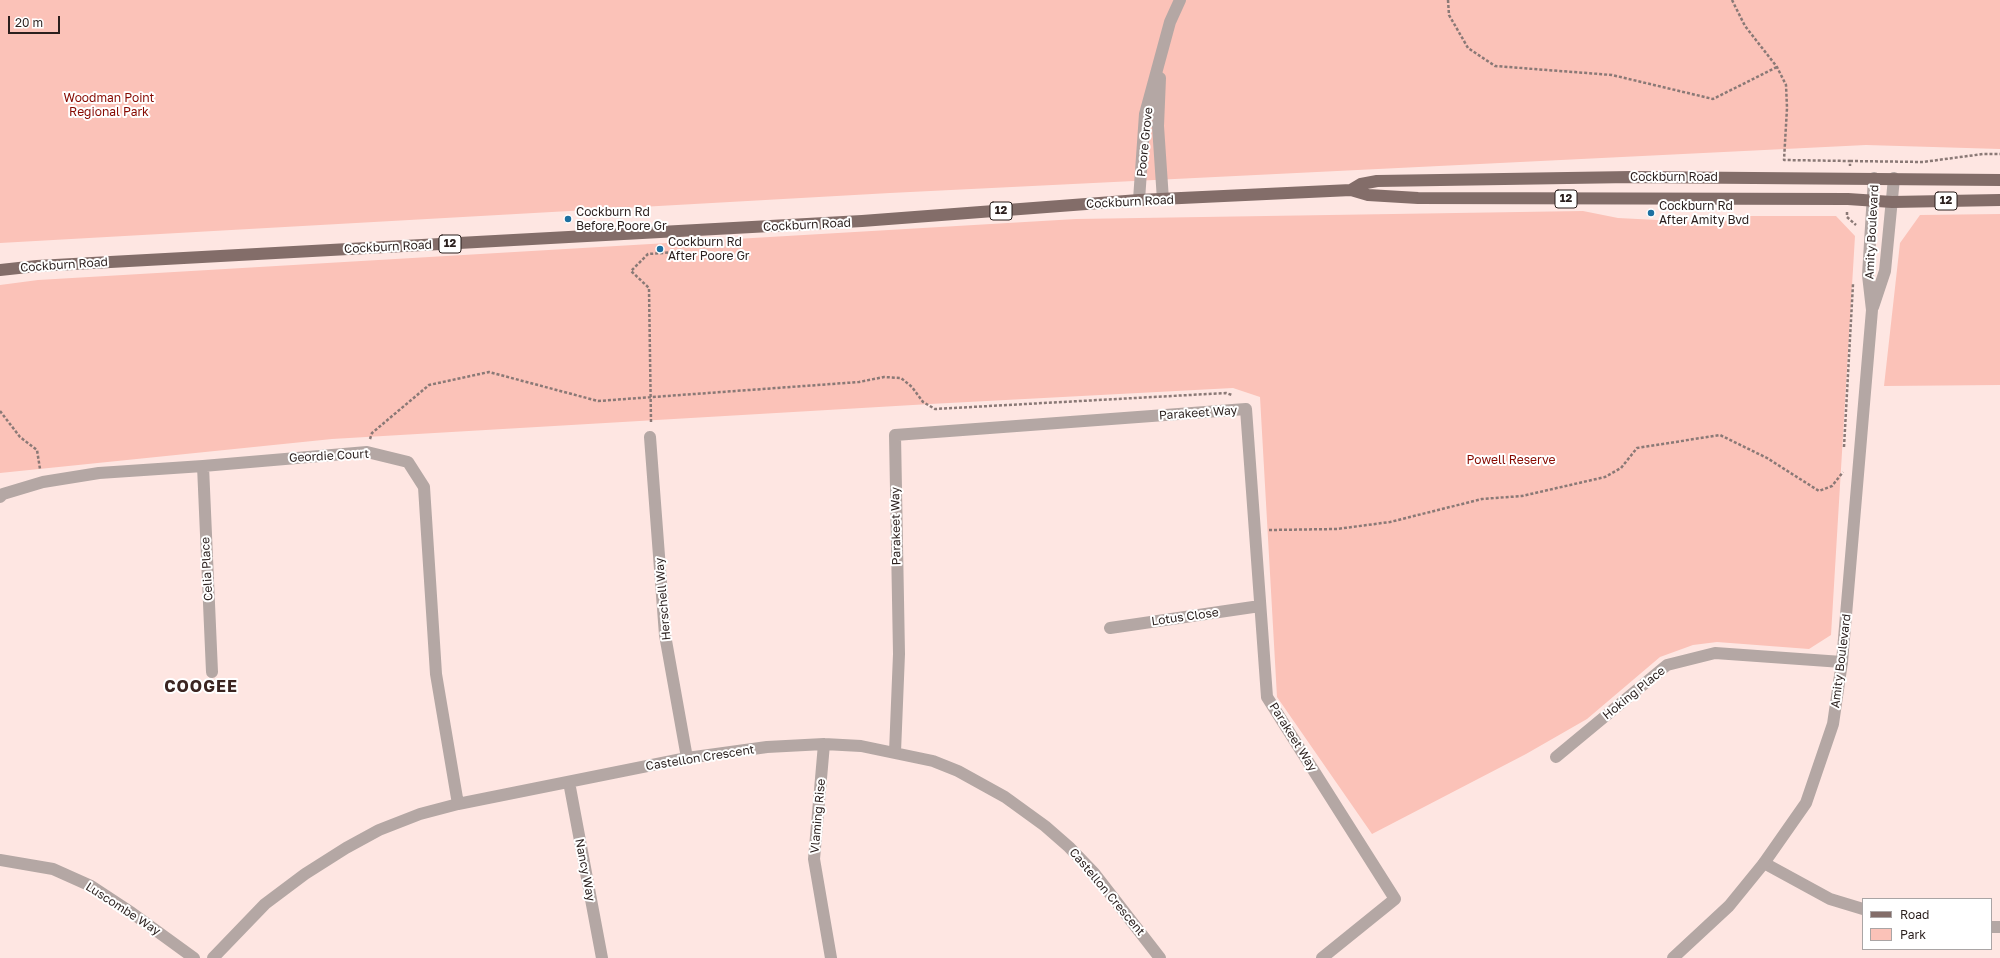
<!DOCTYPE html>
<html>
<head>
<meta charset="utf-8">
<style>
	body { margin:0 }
	#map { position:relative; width:2000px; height:958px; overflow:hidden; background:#fee6e2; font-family:"Golos Text",sans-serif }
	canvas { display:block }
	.legend { position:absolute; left:1862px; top:898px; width:130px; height:52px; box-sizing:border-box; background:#fff; border:1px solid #aaa5a5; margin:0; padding:5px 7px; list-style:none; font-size:12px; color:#2a1f1d }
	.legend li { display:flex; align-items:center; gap:8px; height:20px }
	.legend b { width:20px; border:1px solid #aaa5a5 }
	.scale { position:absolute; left:8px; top:16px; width:52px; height:18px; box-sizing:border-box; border:2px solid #2a1f1d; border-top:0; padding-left:5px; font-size:12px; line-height:14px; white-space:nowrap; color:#2a1f1d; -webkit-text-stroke:3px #fff; paint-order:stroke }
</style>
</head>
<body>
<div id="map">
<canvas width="2000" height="958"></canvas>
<ul class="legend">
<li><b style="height:5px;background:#836d69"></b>Road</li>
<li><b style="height:11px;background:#fbc2b8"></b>Park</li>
</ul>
<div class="scale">20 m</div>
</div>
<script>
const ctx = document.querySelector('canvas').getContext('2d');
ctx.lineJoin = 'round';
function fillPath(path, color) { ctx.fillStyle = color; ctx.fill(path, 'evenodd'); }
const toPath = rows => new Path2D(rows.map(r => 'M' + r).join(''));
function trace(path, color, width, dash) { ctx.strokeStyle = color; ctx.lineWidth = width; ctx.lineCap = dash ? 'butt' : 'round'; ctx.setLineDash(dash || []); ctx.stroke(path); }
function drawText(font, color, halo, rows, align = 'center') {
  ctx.font = font + ' "Golos Text",sans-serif'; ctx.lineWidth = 4; ctx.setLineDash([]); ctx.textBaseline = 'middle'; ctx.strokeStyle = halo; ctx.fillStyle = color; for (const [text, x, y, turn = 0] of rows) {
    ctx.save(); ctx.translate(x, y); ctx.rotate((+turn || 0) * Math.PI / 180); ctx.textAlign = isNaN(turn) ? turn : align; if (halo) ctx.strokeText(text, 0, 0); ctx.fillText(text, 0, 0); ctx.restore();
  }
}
fillPath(toPath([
	[0,0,2000,0,2000,149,1866,145,890,193,0,243],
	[1583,211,1618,218,1716,223,1748,216,1836,216,1855,236,1831,635,1809,649,1717,642,1693,645,1660,657,1587,719,1526,754,1372,834,1277,697,1260,397,1233,388,930,404,332,439,0,473,0,285,38,280,1076,219],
	[2000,214,2000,385,1884,386,1900,243,1920,215]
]), '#fbc2b8');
trace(toPath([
	[1448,0,1449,15,1468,48,1495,66,1612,75,1713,99,1777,67],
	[1732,0,1745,26,1777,67,1786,85,1787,108,1784,160,1850,161,1850,166],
	[1850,161,1923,162,1983,154,2000,154],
	[1847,212,1847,217,1856,225],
	[0,411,20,437,37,450,40,469],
	[651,422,649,288,631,271,648,254,676,252],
	[370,439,372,433,429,385,489,372,598,401,859,382,884,377,901,378,912,387,923,402,935,409,1226,393,1232,395],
	[1844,447,1853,284],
	[1269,530,1337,529,1390,522,1482,499,1522,496,1605,477,1621,468,1637,448,1720,435,1767,458,1819,491,1832,486,1843,472]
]), '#8a7976', 2.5, [3, 2]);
trace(toPath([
	[1160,78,1158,126,1163,200],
	[1139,200,1145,114,1170,22,1180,0],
	[650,437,665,635,687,758],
	[203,466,212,672],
	[0,497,3,494,43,482,99,473,203,466,367,452,408,462,424,487,436,674,458,804],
	[1110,628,1260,606],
	[824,744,814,859,831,958],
	[895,752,899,654,895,435,1246,409,1267,697,1395,899,1322,958],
	[1556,757,1667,665,1715,653,1842,662],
	[569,782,602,958],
	[0,860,53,869,91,886,132,913,194,958],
	[1764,863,1830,899,1863,909],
	[1991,927,2000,927],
	[213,958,265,904,305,874,346,848,379,830,420,814,458,804,687,758,767,747,824,744,861,746,933,761,958,771,1005,797,1045,826,1069,847,1094,873,1160,958]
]), '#b4a7a4', 12);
trace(toPath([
	[1873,307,1885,271,1894,178],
	[1673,958,1729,906,1764,863,1806,803,1833,724,1842,662,1872,310,1868,275,1874,178]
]), '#b4a7a4', 12);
trace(toPath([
	[1351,190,1361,184,1377,181,1631,177,2000,180],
	[0,270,37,266,862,221,1139,200,1351,190,1368,195,1418,198,1848,199,1892,202,2000,200]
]), '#836d69', 12);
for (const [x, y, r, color] of [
	[1651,213,4,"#1d70a1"],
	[568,219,4,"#1d70a1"],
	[660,249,4,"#1d70a1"]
]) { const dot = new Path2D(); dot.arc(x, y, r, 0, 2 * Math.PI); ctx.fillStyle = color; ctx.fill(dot); trace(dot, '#fff', 1.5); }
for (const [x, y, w] of [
	[1566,199,22],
	[1946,201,22],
	[1001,211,22],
	[450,244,22]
]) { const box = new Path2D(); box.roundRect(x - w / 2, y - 9, w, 18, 3); ctx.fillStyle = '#fff'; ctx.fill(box); trace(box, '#2a1f1d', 1); }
drawText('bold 11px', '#2a1f1d', null, [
	["12",1566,199],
	["12",1946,201],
	["12",1001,211],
	["12",450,244]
]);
drawText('12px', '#860900', '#fff', [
	["Woodman Point",109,98],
	["Regional Park",109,112],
	["Powell Reserve",1511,460]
]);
drawText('12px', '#2a1f1d', '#fff', [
	["Poore Grove",1145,142,-84],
	["Cockburn Road",1674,177],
	["Cockburn Road",1130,202,-3],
	["Cockburn Road",807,225,-3],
	["Amity Boulevard",1872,232,-87],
	["Cockburn Road",388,247,-3],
	["Cockburn Road",64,265,-4],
	["Parakeet Way",1198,413,-4],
	["Geordie Court",329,456,-3],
	["Parakeet Way",896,526,-91],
	["Celia Place",207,569,-93],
	["Herschell Way",663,599,-95],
	["Lotus Close",1185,617,-8],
	["Amity Boulevard",1841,661,-83],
	["Hoking Place",1634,693,-39],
	["Parakeet Way",1293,737,58],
	["Castellon Crescent",700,758,-9],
	["Vlaming Rise",818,816,-85],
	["Nancy Way",585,870,79],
	["Castellon Crescent",1107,892,50],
	["Luscombe Way",123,909,33]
]);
drawText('12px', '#2a1f1d', '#fff', [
	["Cockburn Rd",1659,206],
	["After Amity Bvd",1659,220],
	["Cockburn Rd",576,212],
	["Before Poore Gr",576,226],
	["Cockburn Rd",668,242],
	["After Poore Gr",668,256]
], 'left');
ctx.letterSpacing = '1px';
drawText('bold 16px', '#3b2521', '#fff', [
	["COOGEE",201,687]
]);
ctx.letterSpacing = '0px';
</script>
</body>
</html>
